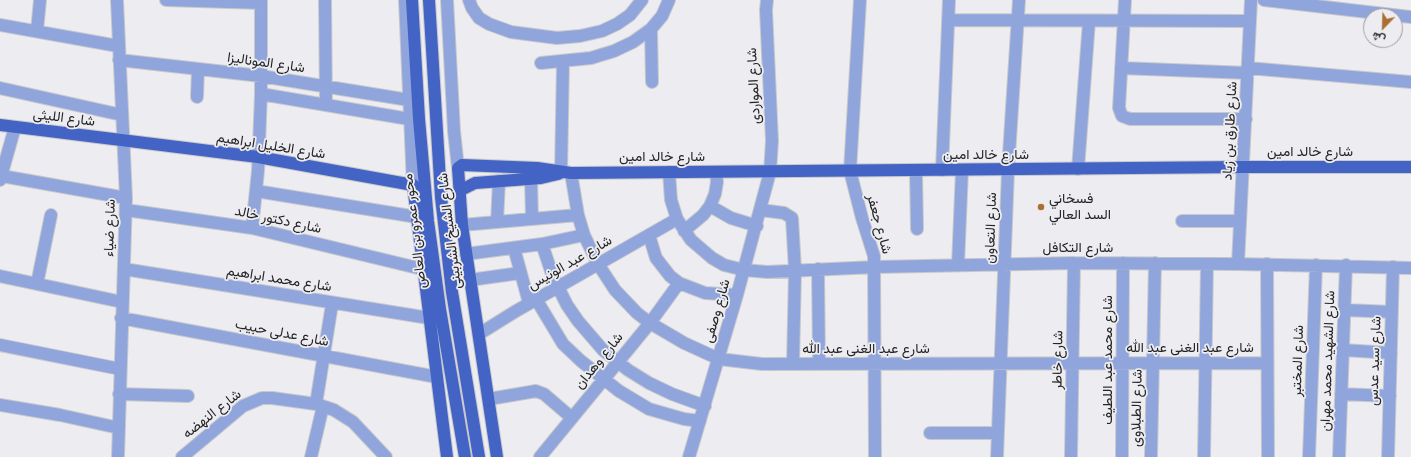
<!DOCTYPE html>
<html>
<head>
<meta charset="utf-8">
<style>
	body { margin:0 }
	#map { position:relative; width:1411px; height:457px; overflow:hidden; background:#ededf1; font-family:"PT Serif",Vazirmatn,serif }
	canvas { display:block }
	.north { position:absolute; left:1363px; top:8px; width:40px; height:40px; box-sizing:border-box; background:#ededf1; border:1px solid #9d9c9f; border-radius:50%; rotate:203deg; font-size:11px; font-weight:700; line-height:16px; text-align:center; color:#242325 }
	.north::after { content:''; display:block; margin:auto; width:14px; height:18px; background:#ac6f33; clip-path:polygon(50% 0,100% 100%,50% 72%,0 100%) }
</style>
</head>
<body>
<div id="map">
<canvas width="1411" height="457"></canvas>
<div class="north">ش</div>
</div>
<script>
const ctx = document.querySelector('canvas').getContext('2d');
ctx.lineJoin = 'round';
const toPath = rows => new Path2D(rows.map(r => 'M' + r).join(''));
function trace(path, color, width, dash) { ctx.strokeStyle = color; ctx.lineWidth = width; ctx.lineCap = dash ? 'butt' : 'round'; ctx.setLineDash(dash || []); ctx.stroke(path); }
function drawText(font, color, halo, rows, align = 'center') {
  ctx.font = font + ' "PT Serif",Vazirmatn,serif'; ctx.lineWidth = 3.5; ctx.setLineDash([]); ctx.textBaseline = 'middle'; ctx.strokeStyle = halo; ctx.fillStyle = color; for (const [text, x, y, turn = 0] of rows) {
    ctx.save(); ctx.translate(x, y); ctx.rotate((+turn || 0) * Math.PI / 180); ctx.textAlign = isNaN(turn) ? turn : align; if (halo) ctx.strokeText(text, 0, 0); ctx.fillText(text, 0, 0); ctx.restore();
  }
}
const minor = toPath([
	[117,0,126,198,118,457],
	[166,0,261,3],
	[325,0,326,105],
	[405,0,413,185],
	[447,0,454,131,458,168],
	[469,0,472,8,479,18,489,24,511,32,557,38,580,36,602,31,617,24,630,15,642,0],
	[860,0,850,171,862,218,874,256,875,457],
	[1125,0,1119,108,1122,116,1130,119,1246,119],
	[1264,0,1411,17],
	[948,20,1250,21],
	[0,25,118,46],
	[651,29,652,82],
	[37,31,40,0],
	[119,60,261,76,409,100],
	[541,63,591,58,614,51,633,42,651,29,662,16,669,0],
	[1121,68,1248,73],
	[1248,68,1411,82],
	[0,88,122,115],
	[261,94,409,119],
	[197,97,198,69],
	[1078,169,1089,21],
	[942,170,949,0],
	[916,171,917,229],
	[669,172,671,200,677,219,691,240,712,258,724,265,744,270,767,272,875,267,1074,263,1238,264,1411,268],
	[561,173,563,62],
	[571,173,578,215,584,235,598,264,615,290,637,313,650,323,684,343,719,359,762,364,1267,363],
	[2,176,126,198],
	[531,178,532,219],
	[0,180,15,127],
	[256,191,417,217],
	[710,206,731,218,757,226],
	[126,210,252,228,422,269],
	[761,210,784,213,792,218,795,270,793,364],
	[1182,221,1240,221],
	[497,222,499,181],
	[462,225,578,215],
	[252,228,258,171,261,94,261,0],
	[684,231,703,215,710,206,715,194,717,182,716,172],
	[649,235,656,258,670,276,679,283,705,293,737,295],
	[542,244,553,277,567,305,578,321,603,350,628,370,649,383,672,394,705,406],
	[514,248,529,303],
	[466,254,542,244,584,235],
	[1238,264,1251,0],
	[1267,264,1268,457],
	[958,265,962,170],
	[124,269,429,318],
	[818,269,819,364],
	[0,276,122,302],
	[470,280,520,273],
	[37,284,51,215],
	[536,299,563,344,581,361,619,391,649,409,684,419,700,421],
	[1345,310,1392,312],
	[121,318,437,377],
	[479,334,516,311,677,219],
	[0,345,120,369],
	[1343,350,1391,353],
	[119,394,188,396],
	[1341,394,1390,396],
	[489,399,536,391,544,394,572,418],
	[316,404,332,304],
	[0,405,60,415,119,428],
	[930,433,998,433],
	[182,457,243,406,262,398,272,398,316,404,334,410,353,422,386,457],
	[311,457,323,406],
	[540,457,650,323,679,283],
	[689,457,737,295,770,172,772,141,766,10,767,0],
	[997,457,1008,170,1019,0],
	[1071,457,1074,263],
	[1122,457,1123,263],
	[1151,457,1155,263],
	[1204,457,1207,264],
	[1309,457,1316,265],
	[1339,457,1346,265],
	[1388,457,1393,267]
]);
const major = toPath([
	[412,0,419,119,428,221,440,309,465,457],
	[429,0,441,197,452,292,479,457],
	[0,125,258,157,413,185,447,457],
	[459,191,475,183,541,178,558,174],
	[497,457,462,225,458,168,462,165,537,168,571,173,1243,167,1411,167]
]);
trace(minor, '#c9c9cc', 14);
trace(major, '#c9c9cc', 14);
trace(minor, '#8fa5dc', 12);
trace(major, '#4363c5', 12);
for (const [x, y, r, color] of [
	[1041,207,4,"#ac6f33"]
]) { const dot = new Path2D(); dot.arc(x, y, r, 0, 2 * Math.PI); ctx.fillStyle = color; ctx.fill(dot); trace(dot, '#ededf1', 1.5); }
drawText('14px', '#242325', '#ededf1', [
	["شارع الموناليزا",266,63,8],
	["شارع المواردى",754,86,-93],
	["شارع الليثى",64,118,7],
	["شارع طارق بن زياد",1230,131,-87],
	["شارع الخليل ابراهيم",271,146,9],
	["شارع خالد امين",1310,152],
	["شارع خالد امين",986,155],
	["شارع خالد امين",662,157],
	["شارع دكتور خالد",278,220,12],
	["شارع جعفر",879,224,75],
	["شارع ضياء",110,228,-88],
	["شارع التعاون",991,228,-88],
	["محور عمرو بن العاص",415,231,-97],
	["شارع الشيخ الشربينى",450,231,-97],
	["شارع التكافل",1078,248],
	["شارع عبد الونيس",570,263,-30],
	["شارع محمد ابراهيم",279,279,9],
	["شارع وصفى",717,311,-74],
	["شارع عدلى حبيب",282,333,11],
	["شارع عبد الغنى عبد الله",1190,348],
	["شارع عبد الغنى عبد الله",866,349],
	["شارع خاطر",1058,360,-89],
	["شارع محمد عبد اللطيف",1108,360,-90],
	["شارع وهدان",599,361,-51],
	["شارع المختبر",1298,361,-88],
	["شارع الشهيد محمد مهران",1328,361,-88],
	["شارع سيد عدس",1375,361,-88],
	["شارع الطبلاوى",1137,408,-89],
	["شارع النهضه",212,414,-38]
]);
drawText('14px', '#242325', '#ededf1', [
	["فسخاني",1049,199],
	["السد العالي",1049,215]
], 'left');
</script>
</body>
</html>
